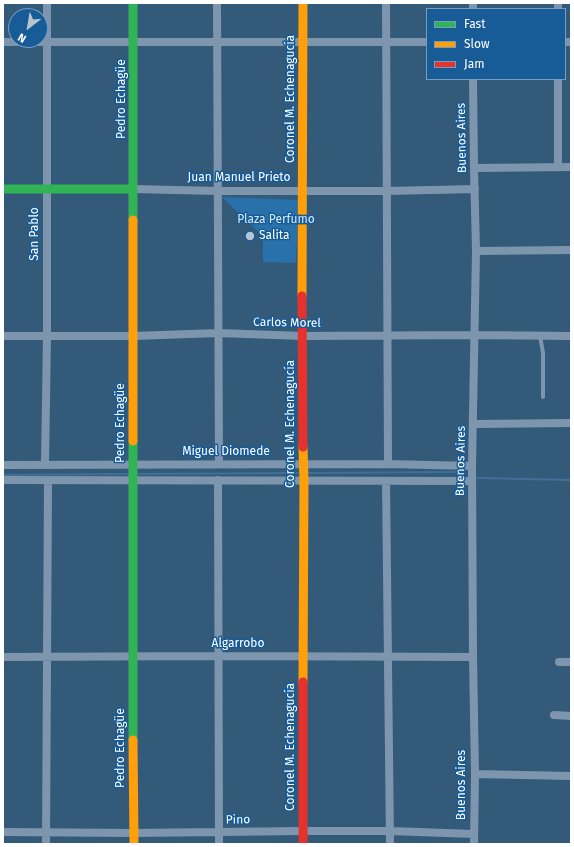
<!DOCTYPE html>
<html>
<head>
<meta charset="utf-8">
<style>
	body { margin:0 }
	#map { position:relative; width:574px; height:847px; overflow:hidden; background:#345a7a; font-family:"Fira Sans",sans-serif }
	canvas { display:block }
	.frame { position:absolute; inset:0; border:4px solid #fff; pointer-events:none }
	.legend { position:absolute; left:426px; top:8px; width:140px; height:72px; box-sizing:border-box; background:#175c97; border:1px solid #749dc1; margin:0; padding:5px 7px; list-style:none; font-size:12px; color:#fff }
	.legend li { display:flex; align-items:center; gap:8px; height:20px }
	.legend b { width:20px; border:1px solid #749dc1 }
	.north { position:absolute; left:8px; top:8px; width:40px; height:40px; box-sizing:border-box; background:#175c97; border:1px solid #749dc1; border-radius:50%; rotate:211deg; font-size:11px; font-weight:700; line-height:16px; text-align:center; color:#fff }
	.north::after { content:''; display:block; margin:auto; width:14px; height:18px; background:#b8c5d0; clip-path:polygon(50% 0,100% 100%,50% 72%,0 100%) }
</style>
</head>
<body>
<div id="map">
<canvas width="574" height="847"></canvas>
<div class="frame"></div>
<ul class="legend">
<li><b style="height:5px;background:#30b455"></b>Fast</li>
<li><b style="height:5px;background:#ff9f0a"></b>Slow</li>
<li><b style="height:5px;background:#e5322d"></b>Jam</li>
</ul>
<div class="north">N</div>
</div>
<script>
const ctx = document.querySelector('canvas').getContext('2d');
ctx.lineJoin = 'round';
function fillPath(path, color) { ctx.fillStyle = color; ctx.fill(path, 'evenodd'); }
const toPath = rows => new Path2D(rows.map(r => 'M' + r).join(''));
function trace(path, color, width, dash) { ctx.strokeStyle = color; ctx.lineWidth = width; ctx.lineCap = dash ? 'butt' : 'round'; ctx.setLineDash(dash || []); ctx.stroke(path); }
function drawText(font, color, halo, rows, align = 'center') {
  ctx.font = font + ' "Fira Sans",sans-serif'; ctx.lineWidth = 3; ctx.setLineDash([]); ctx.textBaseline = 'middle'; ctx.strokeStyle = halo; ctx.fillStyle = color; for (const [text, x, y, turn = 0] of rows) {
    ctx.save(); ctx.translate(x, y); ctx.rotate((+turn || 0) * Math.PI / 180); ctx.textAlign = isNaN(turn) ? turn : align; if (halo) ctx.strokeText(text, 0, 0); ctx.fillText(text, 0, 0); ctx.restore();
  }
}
fillPath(toPath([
	[222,197,298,200,296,263,263,262,263,236]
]), '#2971ab');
trace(toPath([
	[308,473,459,472],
	[138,474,299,473],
	[3,475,128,474],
	[478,478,571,480]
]), '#407099', 2);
trace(toPath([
	[540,336,543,353,543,397]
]), '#7e96ad', 4);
trace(toPath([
	[217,3,219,464],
	[386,3,388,464],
	[558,3,558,9],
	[473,9,473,3],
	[3,42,427,42],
	[565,42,571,42],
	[473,79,474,168,476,251,472,466,473,657,475,774,474,844],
	[558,167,558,79],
	[474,168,571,167],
	[133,189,218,191,387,191,475,189],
	[476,251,571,250],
	[3,336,133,336,218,333,303,336,475,335,571,336],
	[474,424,571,423],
	[3,465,388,464,472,466],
	[45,465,47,336,47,3],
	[3,480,472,481],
	[218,480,219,844],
	[386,481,390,844],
	[3,657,219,656,473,657],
	[559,662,571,662],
	[554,715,571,716],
	[475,774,571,776],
	[3,832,134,833,303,831,390,831,474,834],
	[46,844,48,481]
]), '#7e96ad', 8);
trace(toPath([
	[133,3,133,220],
	[3,189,133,189],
	[133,441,133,740]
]), '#30b455', 9);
trace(toPath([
	[133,220,133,441],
	[302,296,303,3],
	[303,447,304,481,303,682],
	[133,740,134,844]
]), '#ff9f0a', 9);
trace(toPath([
	[302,296,303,447],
	[303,844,303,682]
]), '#e5322d', 9);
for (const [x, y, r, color] of [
	[250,236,5,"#b8c5d0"]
]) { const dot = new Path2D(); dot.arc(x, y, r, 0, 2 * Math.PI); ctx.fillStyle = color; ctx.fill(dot); trace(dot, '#175c97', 1.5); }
drawText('12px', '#fff', '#175c97', [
	["Pedro Echagüe",122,99,-90],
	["Coronel M. Echenagucía",291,99,-90],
	["Buenos Aires",462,138,-91],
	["Juan Manuel Prieto",239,178],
	["San Pablo",35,234,-90],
	["Carlos Morel",287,323,1],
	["Pedro Echagüe",121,423,-90],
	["Coronel M. Echenagucía",291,424,-90],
	["Miguel Diomede",226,452],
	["Buenos Aires",461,461,-89],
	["Algarrobo",238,644],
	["Coronel M. Echenagucía",291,747,-90],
	["Pedro Echagüe",121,748,-90],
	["Buenos Aires",462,785,-90],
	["Pino",238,820,-1]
]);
drawText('12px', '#d1e9fc', '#175c97', [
	["Plaza Perfumo",276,220]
]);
drawText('12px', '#fff', '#175c97', [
	["Salita",259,236]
], 'left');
</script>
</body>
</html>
